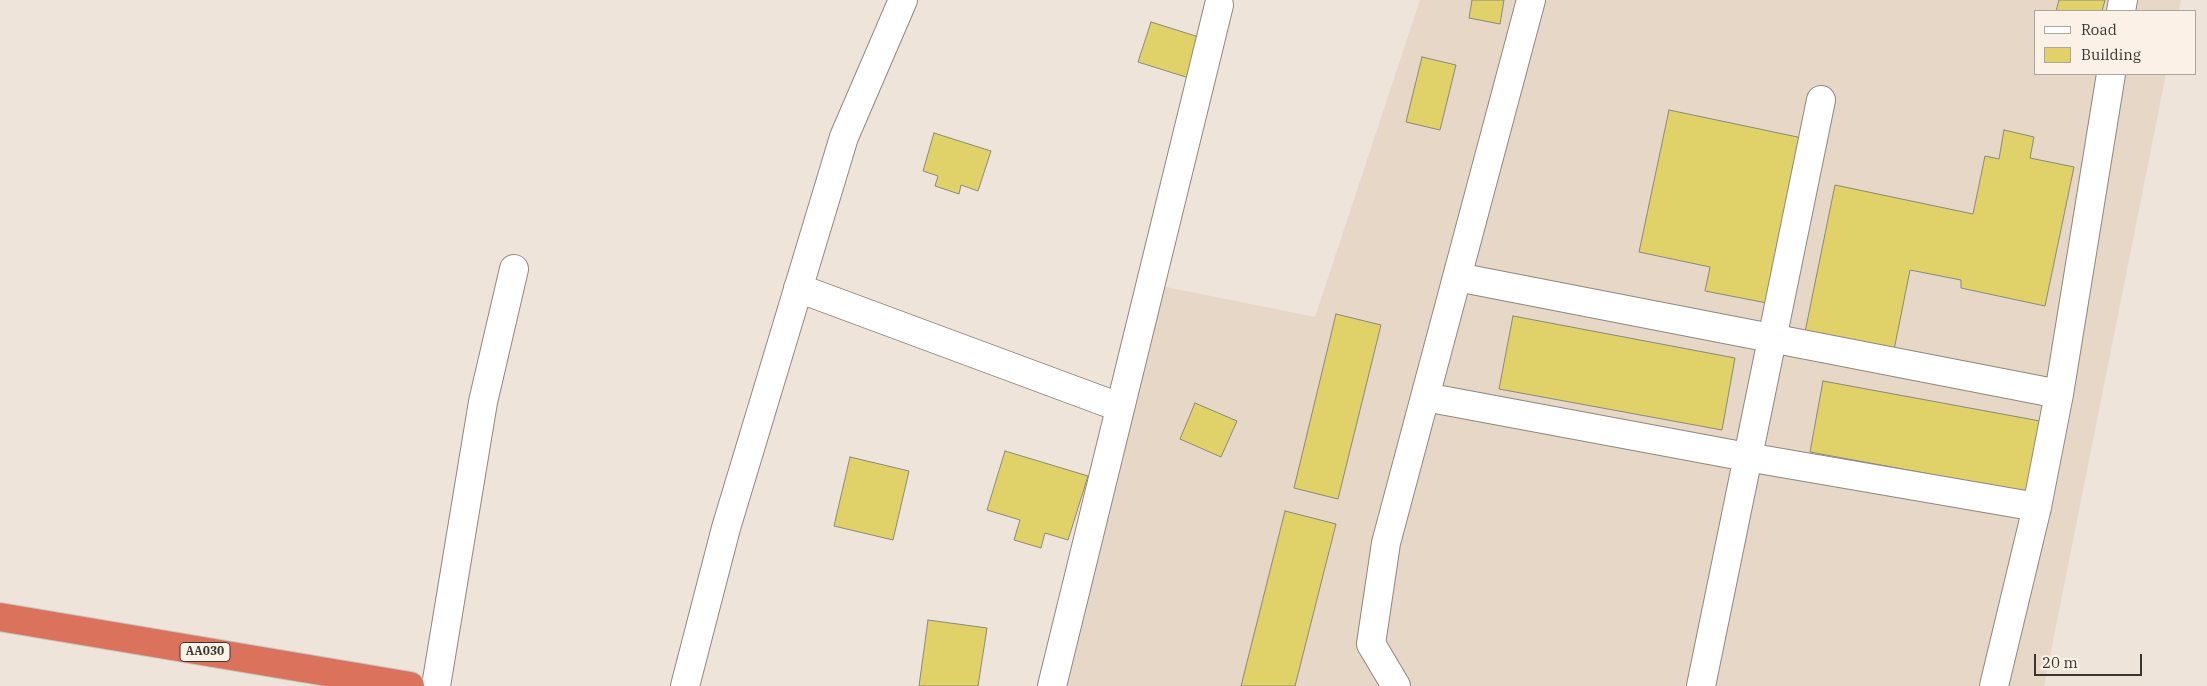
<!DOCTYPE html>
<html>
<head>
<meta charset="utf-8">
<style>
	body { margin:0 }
	#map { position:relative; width:2207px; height:686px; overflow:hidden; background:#eee4d9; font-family:"IBM Plex Serif",serif }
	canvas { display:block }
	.legend { position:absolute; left:2034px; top:10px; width:162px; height:65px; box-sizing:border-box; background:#fbf1e6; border:1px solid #ada69e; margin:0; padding:6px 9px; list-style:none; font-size:15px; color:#393531 }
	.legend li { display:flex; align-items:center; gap:10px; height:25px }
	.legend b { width:25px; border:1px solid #ada69e }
	.scale { position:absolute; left:2034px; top:654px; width:108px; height:22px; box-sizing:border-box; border:2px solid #393531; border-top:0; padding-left:6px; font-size:15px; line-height:18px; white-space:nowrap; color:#393531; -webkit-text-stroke:4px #fbf1e6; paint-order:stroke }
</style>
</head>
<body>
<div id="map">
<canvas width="2207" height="686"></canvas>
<ul class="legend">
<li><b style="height:6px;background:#fff"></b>Road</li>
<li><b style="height:14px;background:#e0d169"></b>Building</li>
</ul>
<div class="scale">20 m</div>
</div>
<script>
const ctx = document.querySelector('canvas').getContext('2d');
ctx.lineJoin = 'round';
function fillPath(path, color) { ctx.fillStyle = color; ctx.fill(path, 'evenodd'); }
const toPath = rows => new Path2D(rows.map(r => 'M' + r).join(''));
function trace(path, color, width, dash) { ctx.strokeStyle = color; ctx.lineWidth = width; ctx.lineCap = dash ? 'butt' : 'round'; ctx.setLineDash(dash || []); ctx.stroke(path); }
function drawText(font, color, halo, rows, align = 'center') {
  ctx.font = font + ' "IBM Plex Serif",serif'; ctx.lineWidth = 4.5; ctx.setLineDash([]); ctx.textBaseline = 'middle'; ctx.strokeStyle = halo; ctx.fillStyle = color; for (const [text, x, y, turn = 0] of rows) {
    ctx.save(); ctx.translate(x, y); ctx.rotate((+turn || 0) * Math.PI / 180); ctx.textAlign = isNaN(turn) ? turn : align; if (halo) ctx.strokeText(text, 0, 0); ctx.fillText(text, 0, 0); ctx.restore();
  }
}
fillPath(toPath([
	[1420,0,2181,0,2179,11,2036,11,2036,74,2166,74,2044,686,1065,686,1161,286,1315,317]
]), '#e6d7c7');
const building = toPath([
	[1472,0,1504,0,1500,24,1469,18,1472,0],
	[2059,0,2105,0,2102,11,2056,11,2059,0],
	[1151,22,1202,38,1189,78,1138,62,1151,22],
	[1422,57,1456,65,1440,130,1406,122,1422,57],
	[1669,110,1807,139,1772,304,1705,291,1710,267,1639,252,1669,110],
	[2004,130,2034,137,2030,158,2074,167,2045,306,1961,288,1961,280,1910,270,1893,355,1804,337,1835,185,1973,214,1985,156,1999,159,2004,130],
	[934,133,991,151,978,191,961,185,959,194,935,186,938,176,923,171,934,133],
	[1336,314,1381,325,1338,499,1294,488,1336,314],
	[1513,316,1735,358,1722,430,1499,389,1513,316],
	[1823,381,2040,421,2027,492,1810,452,1823,381],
	[1195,403,1237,421,1221,457,1180,439,1195,403],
	[1005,451,1088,476,1068,540,1045,533,1041,548,1014,540,1020,520,987,510,1005,451],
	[850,457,909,471,893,540,834,526,850,457],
	[1285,511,1336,524,1295,686,1241,686,1285,511],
	[928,620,987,628,978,686,919,686,928,620]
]);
fillPath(building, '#e0d169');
trace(building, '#8a897d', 1);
const minor = toPath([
	[2121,11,2123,0],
	[1457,277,2059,394],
	[798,288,1119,407],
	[1425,397,1747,457,2037,507],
	[436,686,483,402,514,269],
	[685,686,726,528,844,137,903,0],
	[1052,686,1219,5],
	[1396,686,1371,644,1386,543,1531,0],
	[1701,686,1821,100],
	[1994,686,2037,507,2059,394,2111,74]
]);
const highway = toPath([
	[0,617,410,686]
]);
trace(minor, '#91877e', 30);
trace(highway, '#c8c6c5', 30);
trace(minor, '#fff', 28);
trace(highway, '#db725c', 28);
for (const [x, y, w] of [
	[205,652,50]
]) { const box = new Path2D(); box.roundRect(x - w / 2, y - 9.5, w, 19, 4); ctx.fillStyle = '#fbf1e6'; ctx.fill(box); trace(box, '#393531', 1); }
drawText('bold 12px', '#393531', null, [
	["AA030",205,652]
]);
</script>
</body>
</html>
